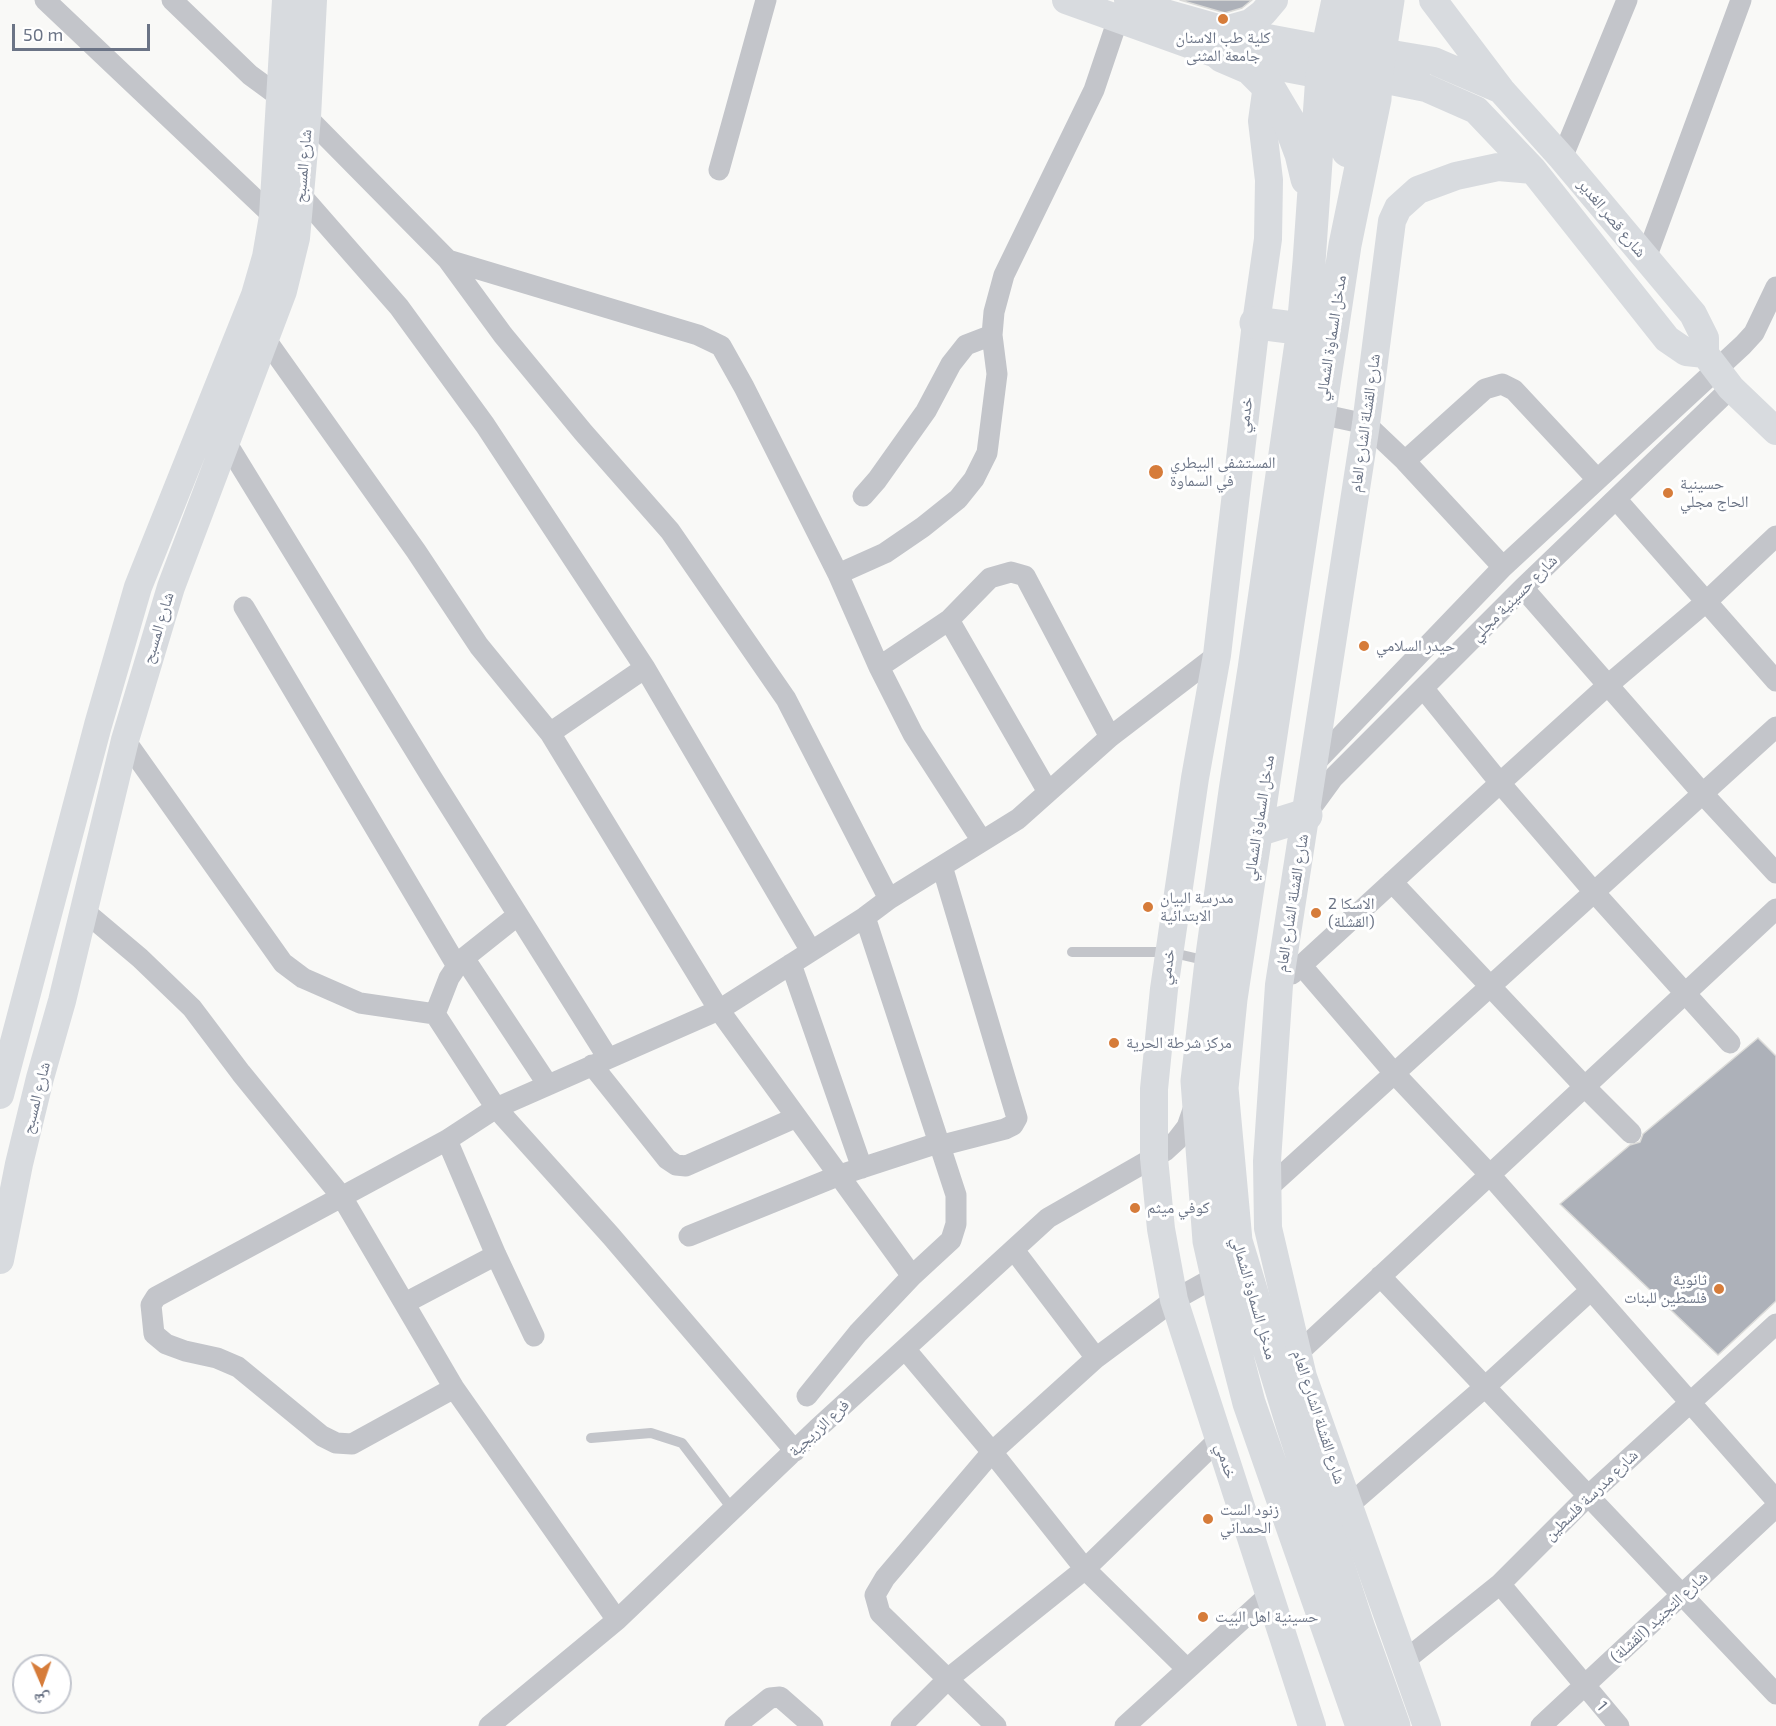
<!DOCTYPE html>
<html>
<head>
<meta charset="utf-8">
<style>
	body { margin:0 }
	#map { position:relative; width:1776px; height:1726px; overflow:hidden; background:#f9f9f7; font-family:"Exo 2","Noto Naskh Arabic",sans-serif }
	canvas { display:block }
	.north { position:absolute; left:12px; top:1654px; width:60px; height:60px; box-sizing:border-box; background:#fff; border:2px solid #c4c7cf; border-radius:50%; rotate:178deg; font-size:16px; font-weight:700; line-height:24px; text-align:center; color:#6b7486 }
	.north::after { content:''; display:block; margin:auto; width:21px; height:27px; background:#d67c3a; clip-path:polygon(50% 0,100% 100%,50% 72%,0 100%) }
	.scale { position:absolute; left:12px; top:24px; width:138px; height:27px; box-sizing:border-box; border:3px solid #6b7486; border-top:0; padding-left:8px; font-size:18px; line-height:21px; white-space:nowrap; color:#6b7486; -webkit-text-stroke:4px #fff; paint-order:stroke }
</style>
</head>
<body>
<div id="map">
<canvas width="1776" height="1726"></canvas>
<div class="north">ش</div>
<div class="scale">50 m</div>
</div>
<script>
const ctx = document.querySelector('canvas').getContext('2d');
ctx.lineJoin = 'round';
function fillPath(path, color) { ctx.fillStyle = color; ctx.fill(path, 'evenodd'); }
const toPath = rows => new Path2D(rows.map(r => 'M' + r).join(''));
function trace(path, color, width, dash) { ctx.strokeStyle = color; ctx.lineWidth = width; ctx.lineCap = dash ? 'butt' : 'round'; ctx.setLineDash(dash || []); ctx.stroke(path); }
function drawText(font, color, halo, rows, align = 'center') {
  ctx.font = font + ' "Exo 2","Noto Naskh Arabic",sans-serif'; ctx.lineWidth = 6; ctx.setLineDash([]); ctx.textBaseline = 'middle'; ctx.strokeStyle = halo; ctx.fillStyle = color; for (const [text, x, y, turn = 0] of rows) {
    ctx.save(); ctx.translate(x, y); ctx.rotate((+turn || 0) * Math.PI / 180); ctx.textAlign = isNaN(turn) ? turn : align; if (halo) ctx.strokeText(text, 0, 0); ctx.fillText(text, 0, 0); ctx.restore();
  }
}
const building = toPath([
	[1180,0,1252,0,1242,8,1225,13,1180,0],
	[1758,1038,1776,1056,1776,1301,1718,1355,1560,1204,1630,1145,1640,1142,1643,1134,1758,1038]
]);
fillPath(building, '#adb1b9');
trace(building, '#dbdbd9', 1.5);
trace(toPath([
	[1072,952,1169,952,1208,961],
	[591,1438,651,1433,682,1443,733,1510]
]), '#c3c5ca', 10);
trace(toPath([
	[45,0,273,216],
	[172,0,250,75,280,97],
	[307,117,448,260,503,335,583,432,670,531,786,699,889,899],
	[1562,158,1627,0],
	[719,170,766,0],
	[300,194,399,307,485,425,645,668,811,951],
	[1646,258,1741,0],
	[448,260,698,335,721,346,744,387,838,574,879,667,913,734,982,841],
	[264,337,416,551,479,646,550,733,719,1010,912,1276],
	[1320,414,1366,424,1405,461,1503,567],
	[226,442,432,778,608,1058],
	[1405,461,1485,389,1502,384,1514,390,1597,479],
	[863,496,877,480,926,411,951,364,966,345,992,335],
	[1616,499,1776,681],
	[838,574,885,553,923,527,958,499,974,479,987,453,997,374,992,335,994,312,1004,275,1094,90,1118,19],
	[1523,588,1703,794,1776,873],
	[244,607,457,966],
	[949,620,1048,792],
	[879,667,949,620,990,578,1011,572,1025,576,1110,737],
	[1423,688,1500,783,1594,892,1730,1043],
	[550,733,645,668],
	[125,740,283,963,303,978,360,1003,435,1014,496,1108,611,1236,795,1451],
	[1313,765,1503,567,1743,345,1754,333,1776,287],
	[1306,815,1333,778,1523,588,1731,388],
	[1392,882,1585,1087,1631,1133],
	[83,910,140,958,192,1008,241,1073,342,1197,454,1388,617,1620],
	[464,958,548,1085],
	[791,964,862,1168],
	[1301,965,1394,1073,1490,1175,1776,1500],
	[1292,974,1500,783,1608,685,1707,601,1776,536],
	[435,1014,449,978,457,966,464,958,518,915],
	[592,1065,667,1159,676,1165,686,1166,797,1117],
	[447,1140,496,1255,534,1336],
	[939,1146,1005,1129,1013,1125,1017,1118,942,866],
	[1268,1188,1776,727],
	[689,1236,840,1175,938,1143],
	[1014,1250,1096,1358],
	[1380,1276,1776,1694],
	[405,1303,496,1255],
	[905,1349,992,1452,1085,1569,1185,1667,1189,1668],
	[1297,1354,1776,909],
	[454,1388,352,1444,336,1443,322,1436,238,1367,217,1358,185,1351,166,1344,154,1334,151,1305,156,1297,447,1140,496,1108,719,1010,865,917,889,899,1018,819,1110,737,1217,655],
	[807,1396,858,1333,912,1276,951,1240,956,1224,956,1195,865,917],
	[1348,1506,1485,1387,1591,1290],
	[1500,1584,1619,1726],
	[1403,1662,1500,1584,1588,1496,1776,1324],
	[489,1726,617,1620,817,1429,1048,1218,1165,1151,1177,1140,1187,1127,1195,1104],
	[735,1726,770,1698,780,1697,813,1726],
	[901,1726,949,1678,1085,1569,1219,1439],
	[996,1726,880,1613,875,1595,885,1578,992,1452,1096,1358,1174,1300,1217,1276],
	[1125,1726,1269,1595],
	[1541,1726,1776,1507]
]), '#c3c5ca', 21);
trace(toPath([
	[1066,0,1222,56,1322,75,1350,75,1376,78,1426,88,1476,110,1533,170,1667,339,1686,352,1705,354],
	[1128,0,1158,11,1225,30,1326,49,1398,55,1434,61,1499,89],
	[1433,0,1501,90,1562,158,1693,314,1705,338,1705,354],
	[1225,30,1250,23,1263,13,1274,0],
	[1267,85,1262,121,1269,180,1268,239,1256,323,1217,655,1195,778,1164,989,1154,1089,1154,1158,1161,1229,1174,1300,1312,1726],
	[1705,354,1731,388,1776,431],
	[0,1095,98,725,138,587,255,295,266,257,273,216,286,0],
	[0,1260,19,1164,40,1078,62,1001,125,740,171,587,283,291,296,238,307,117,313,0],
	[1427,1726,1303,1377,1268,1228,1267,1161,1279,985,1366,424,1392,221,1398,208,1418,190,1456,176,1498,167,1533,170]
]), '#d8dbdf', 28);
trace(toPath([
	[1338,0,1322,75,1309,262,1303,329,1254,669,1235,791,1211,962,1197,1081,1209,1241,1222,1299,1249,1403,1362,1726],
	[1388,0,1376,78,1375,99,1345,245,1231,999,1222,1088,1236,1241,1292,1424,1358,1626,1394,1726],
	[1326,49,1341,56,1348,67,1350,75,1348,151],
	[1222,56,1250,68,1267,85,1289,122,1301,154,1307,179],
	[1360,66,1357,52,1364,0],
	[1256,323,1303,329],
	[1258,830,1306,815]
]), '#d8dbdf', 33);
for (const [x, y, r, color] of [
	[1223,19,6,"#d67c3a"],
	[1156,472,8,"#d67c3a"],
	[1668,493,6,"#d67c3a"],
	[1364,646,6,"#d67c3a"],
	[1148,907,6,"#d67c3a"],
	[1316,913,6,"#d67c3a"],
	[1114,1043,6,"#d67c3a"],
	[1135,1208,6,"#d67c3a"],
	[1719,1289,6,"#d67c3a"],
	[1208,1519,6,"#d67c3a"],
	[1203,1617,6,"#d67c3a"]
]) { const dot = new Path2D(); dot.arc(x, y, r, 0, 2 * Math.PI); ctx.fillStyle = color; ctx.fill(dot); trace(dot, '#fff', 2); }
drawText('16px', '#6b7486', '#fff', [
	["كلية طب الاسنان",1223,38,"center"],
	["جامعة المثنى",1223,56,"center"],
	["المستشفى البيطري",1170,463],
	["في السماوة",1170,481],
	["حسينية",1680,484],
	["الحاج مجلي",1680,502],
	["حيدر السلامي",1376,646],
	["مدرسة البيان",1160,898],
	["الابتدائية",1160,916],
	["الاسكا 2",1328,904],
	["(القشلة)",1328,922],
	["مركز شرطة الحرية",1126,1043],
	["كوفي ميثم",1147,1208],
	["ثانوية",1707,1280,"right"],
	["فلسطين للبنات",1707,1298,"right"],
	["زنود الست",1220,1510],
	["الحمداني",1220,1528],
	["حسينية اهل البيت",1215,1617]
], 'left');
drawText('16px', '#6b7486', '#fff', [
	["شارع المسبح",303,166,-85],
	["شارع قصر الغدير",1612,218,50],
	["مدخل السماوة الشمالي",1331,338,-81],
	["خدمي",1245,415,-83],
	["شارع القشلة الشارع العام",1365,423,-82],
	["شارع حسينية مجلي",1514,598,-45],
	["شارع المسبح",158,628,-73],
	["مدخل السماوة الشمالي",1259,818,-81],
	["شارع القشلة الشارع العام",1292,903,-81],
	["خدمي",1167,967,-82],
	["شارع المسبح",36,1098,-76],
	["مدخل السماوة الشمالي",1254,1298,74],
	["شارع القشلة الشارع العام",1319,1417,72],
	["فرع الزريجية",819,1428,-43],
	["خدمي",1226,1461,72],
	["شارع مدرسة فلسطين",1591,1495,-44],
	["شارع التجنيد (القشلة)",1659,1617,-43],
	["1",1602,1706,50]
]);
</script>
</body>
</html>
